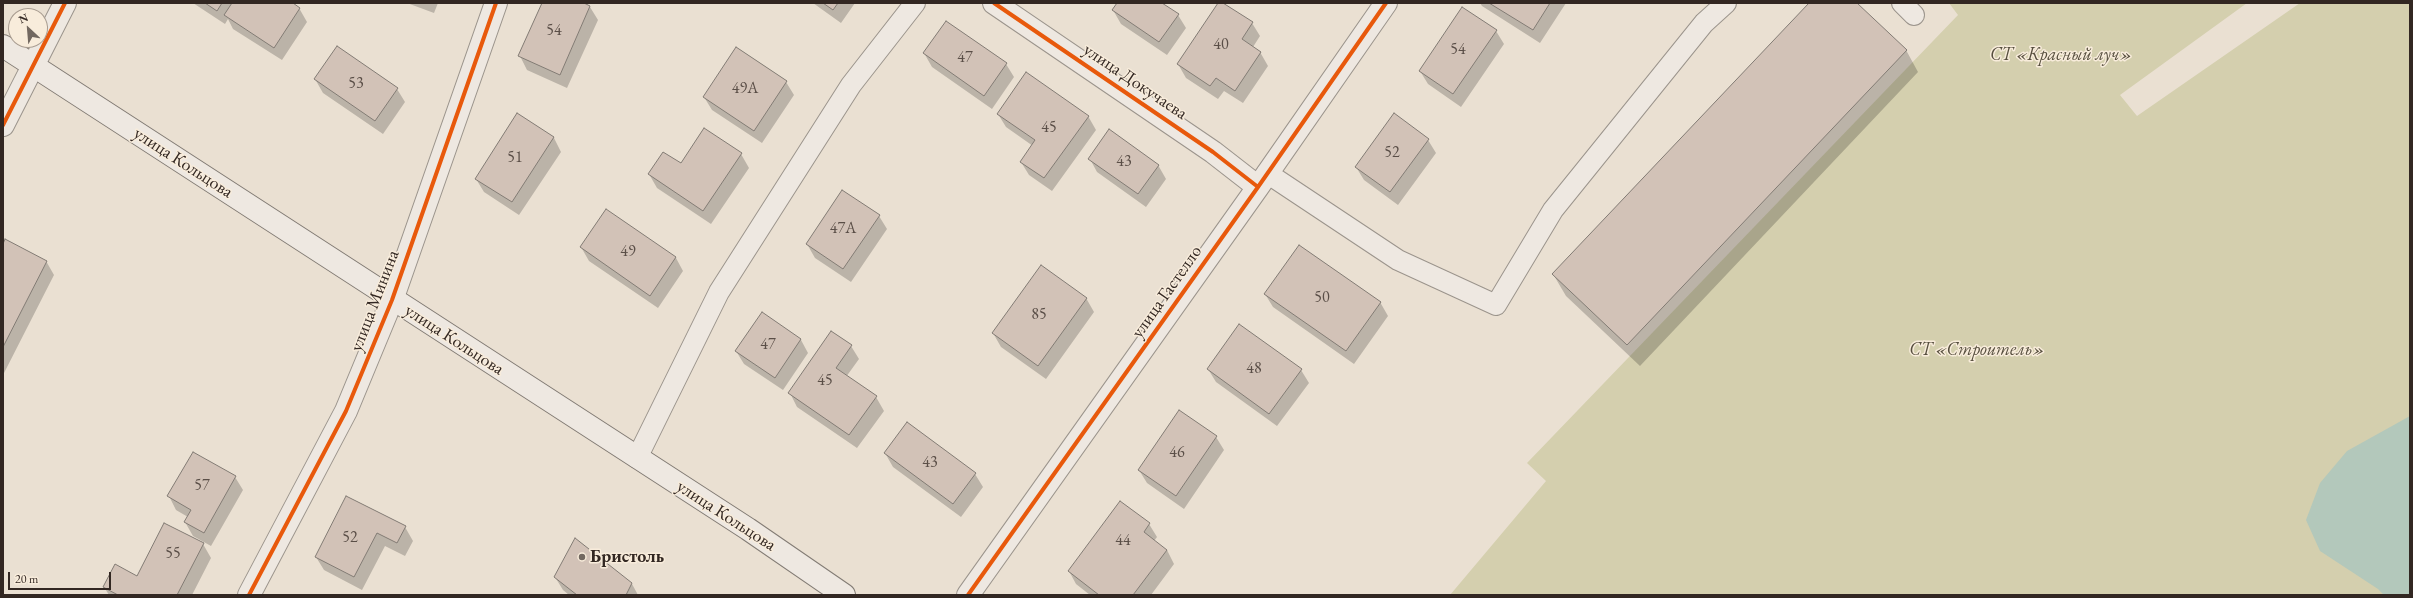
<!DOCTYPE html>
<html>
<head>
<meta charset="utf-8">
<style>
	body { margin:0 }
	#map { position:relative; width:2413px; height:598px; overflow:hidden; background:#eae0d2; font-family:"EB Garamond",serif }
	canvas { display:block }
	.frame { position:absolute; inset:0; border:4px solid #322722; pointer-events:none }
	.north { position:absolute; left:8px; top:8px; width:40px; height:40px; box-sizing:border-box; background:#f8ecdb; border:1px solid #a99d91; border-radius:50%; rotate:334deg; font-size:11px; font-weight:700; line-height:16px; text-align:center; color:#322722 }
	.north::after { content:''; display:block; margin:auto; width:14px; height:18px; background:#726860; clip-path:polygon(50% 0,100% 100%,50% 72%,0 100%) }
	.scale { position:absolute; left:8px; top:572px; width:103px; height:18px; box-sizing:border-box; border:2px solid #322722; border-top:0; padding-left:5px; font-size:12px; line-height:14px; white-space:nowrap; color:#322722; -webkit-text-stroke:3px #f8ecdb; paint-order:stroke }
</style>
</head>
<body>
<div id="map">
<canvas width="2413" height="598"></canvas>
<div class="frame"></div>
<div class="north">N</div>
<div class="scale">20 m</div>
</div>
<script>
const ctx = document.querySelector('canvas').getContext('2d');
ctx.lineJoin = 'round';
function fillPath(path, color) { ctx.fillStyle = color; ctx.fill(path, 'evenodd'); }
const toPath = rows => new Path2D(rows.map(r => 'M' + r).join(''));
function trace(path, color, width, dash) { ctx.strokeStyle = color; ctx.lineWidth = width; ctx.lineCap = dash ? 'butt' : 'round'; ctx.setLineDash(dash || []); ctx.stroke(path); }
function drawText(font, color, halo, rows, align = 'center') {
  ctx.font = font + ' "EB Garamond",serif'; ctx.lineWidth = 3; ctx.setLineDash([]); ctx.textBaseline = 'middle'; ctx.strokeStyle = halo; ctx.fillStyle = color; for (const [text, x, y, turn = 0] of rows) {
    ctx.save(); ctx.translate(x, y); ctx.rotate((+turn || 0) * Math.PI / 180); ctx.textAlign = isNaN(turn) ? turn : align; if (halo) ctx.strokeText(text, 0, 0); ctx.fillText(text, 0, 0); ctx.restore();
  }
}
fillPath(toPath([
	[1949,3,2247,3,2120,95,2137,116,2300,3,2410,3,2410,595,1450,595,1546,481,1527,463,1958,15]
]), '#d4cfae');
fillPath(toPath([
	[2410,416,2410,595,2384,595,2378,589,2320,551,2306,520,2320,483,2347,451]
]), '#b3c8bb');
fillPath(toPath([
	[193,3,291,3,299,8,307,22,282,60,233,29,228,19,225,24],
	[407,3,438,3,434,13],
	[543,3,581,3,590,7,598,20,567,88,527,70,520,56],
	[813,3,855,3,841,23],
	[1118,3,1161,3,1178,15,1186,28,1167,55,1121,24,1113,10],
	[1219,3,1252,23,1260,36,1253,47,1260,52,1268,66,1243,103,1224,91,1218,99,1186,78,1178,64],
	[1480,3,1566,3,1540,43,1482,6],
	[1811,3,1856,3,1906,50,1918,72,1640,366,1566,296,1553,274],
	[1496,31,1504,44,1461,107,1428,84,1420,71],
	[924,53,1006,64,1014,77,992,109,932,67],
	[315,79,397,89,405,102,383,134,323,93],
	[786,82,794,95,762,143,712,110,704,97],
	[998,114,1088,116,1096,130,1052,191,1029,175,1021,162,1033,146,1006,127],
	[518,115,554,138,561,152,519,215,484,192,476,179],
	[704,129,741,154,749,168,711,224,657,188,649,174,681,164],
	[1428,140,1436,153,1398,205,1364,180,1356,167],
	[1090,159,1158,165,1166,179,1146,207,1097,172],
	[607,211,676,258,683,271,658,308,589,261,581,247],
	[879,216,887,229,851,282,815,258,807,244],
	[3,246,46,261,54,275,3,375],
	[1265,294,1380,302,1388,316,1354,364,1273,307],
	[1086,298,1094,312,1046,379,1001,347,993,333],
	[762,313,801,340,808,353,783,390,744,364,736,351],
	[851,346,859,359,846,377,876,397,884,411,857,448,797,407,790,393],
	[1208,369,1301,370,1309,383,1277,426,1216,382],
	[1216,437,1224,450,1184,509,1147,483,1139,470],
	[885,453,975,474,983,487,961,517,893,467],
	[235,477,243,490,211,546,193,536,185,522,188,517,176,510,169,496],
	[347,498,405,527,413,541,405,556,385,546,362,590,324,570,316,557],
	[1149,524,1157,537,1154,541,1167,550,1174,564,1151,595,1090,595,1076,584,1069,571],
	[576,539,632,584,638,595,569,595,563,590,555,577],
	[203,544,211,558,192,595,109,595,104,587,138,577]
]), '#0003');
const building = toPath([
	[205,3,222,3,217,11,205,3],
	[232,3,293,3,300,8,274,48,224,15,232,3],
	[542,3,584,3,590,6,560,75,518,56,542,3],
	[823,3,838,3,833,10,823,3],
	[1117,3,1162,3,1179,14,1159,42,1112,10,1117,3],
	[1218,3,1223,3,1253,22,1242,39,1261,52,1235,91,1216,78,1210,86,1177,64,1218,3],
	[1489,3,1550,3,1533,30,1489,3],
	[1809,3,1857,3,1907,50,1627,345,1552,274,1809,3],
	[1462,7,1497,30,1453,94,1419,71,1462,7],
	[946,21,1007,63,984,96,923,53,946,21],
	[337,46,398,88,375,121,314,79,337,46],
	[736,47,787,81,754,131,703,97,736,47],
	[1026,72,1089,116,1044,178,1020,162,1035,140,997,114,1026,72],
	[517,113,554,137,512,202,475,179,517,113],
	[1394,113,1429,139,1390,192,1355,167,1394,113],
	[704,128,742,153,703,211,648,174,663,152,681,163,704,128],
	[1109,129,1159,165,1138,194,1088,159,1109,129],
	[842,190,880,215,843,269,806,244,842,190],
	[606,209,676,257,650,296,580,247,606,209],
	[5,239,47,261,3,347,3,244,5,239],
	[1299,245,1381,302,1346,351,1264,294,1299,245],
	[1041,265,1087,298,1038,366,992,333,1041,265],
	[762,312,801,339,775,378,735,351,762,312],
	[1239,324,1302,369,1269,414,1207,369,1239,324],
	[831,331,852,345,836,368,877,396,849,435,788,393,831,331],
	[1179,410,1217,436,1176,496,1138,470,1179,410],
	[907,422,976,473,953,504,884,453,907,422],
	[193,452,236,476,204,533,184,522,191,510,167,496,193,452],
	[346,496,406,526,397,543,377,533,354,577,315,557,346,496],
	[1120,501,1150,523,1144,532,1167,550,1133,595,1099,595,1068,571,1120,501],
	[164,523,204,543,177,595,118,595,103,587,115,564,137,576,164,523],
	[575,538,632,583,626,595,577,595,554,577,575,538]
]);
fillPath(building, '#d2c2b7');
trace(building, '#827b74', 1);
const lane = toPath([
	[1902,3,1914,15],
	[1267,173,1398,260,1496,305,1553,210,1704,23,1726,3],
	[637,458,719,292,851,85,915,3]
]);
const street = toPath([
	[994,3,1213,152,1258,187],
	[3,125,65,3],
	[249,595,346,411,392,300,496,3],
	[968,595,1258,187,1386,3]
]);
const secondary = toPath([
	[3,46,748,529,844,595]
]);
trace(lane, '#9b948c', 22);
trace(street, '#9b948c', 24);
trace(secondary, '#827b74', 24);
trace(lane, '#eee8e1', 20);
trace(street, '#eee8e1', 22);
trace(secondary, '#eee8e1', 22);
trace(toPath([
	[994,3,1213,152,1258,187],
	[3,125,65,3],
	[249,595,346,411,392,300,496,3],
	[968,595,1258,187,1386,3]
]), '#e8590c', 4);
for (const [x, y, r, color] of [
	[582,557,4,"#726860"]
]) { const dot = new Path2D(); dot.arc(x, y, r, 0, 2 * Math.PI); ctx.fillStyle = color; ctx.fill(dot); trace(dot, '#f8ecdb', 1.5); }
drawText('16px', '#5a4e47', null, [
	["54",554,31],
	["40",1221,45],
	["54",1458,50],
	["47",965,58],
	["53",356,84],
	["49А",745,89],
	["45",1049,128],
	["52",1392,153],
	["51",515,158],
	["43",1124,162],
	["47А",843,229],
	["49",628,252],
	["50",1322,298],
	["85",1039,315],
	["47",768,345],
	["48",1254,369],
	["45",825,381],
	["46",1177,453],
	["43",930,463],
	["57",202,486],
	["52",350,538],
	["44",1123,541],
	["55",173,554]
]);
drawText('italic 18px', '#564e3e', '#f8ecdb', [
	["СТ «Красный луч»",2061,55],
	["СТ «Строитель»",1977,350]
]);
drawText('18px', '#322722', '#f8ecdb', [
	["улица Докучаева",1135,82,34],
	["улица Кольцова",183,163,33],
	["улица Гастелло",1167,292,-55],
	["улица Минина",375,301,-69],
	["улица Кольцова",454,340,33],
	["улица Кольцова",726,516,33]
]);
drawText('bold 18px', '#322722', '#f8ecdb', [
	["Бристоль",590,557]
], 'left');
</script>
</body>
</html>
